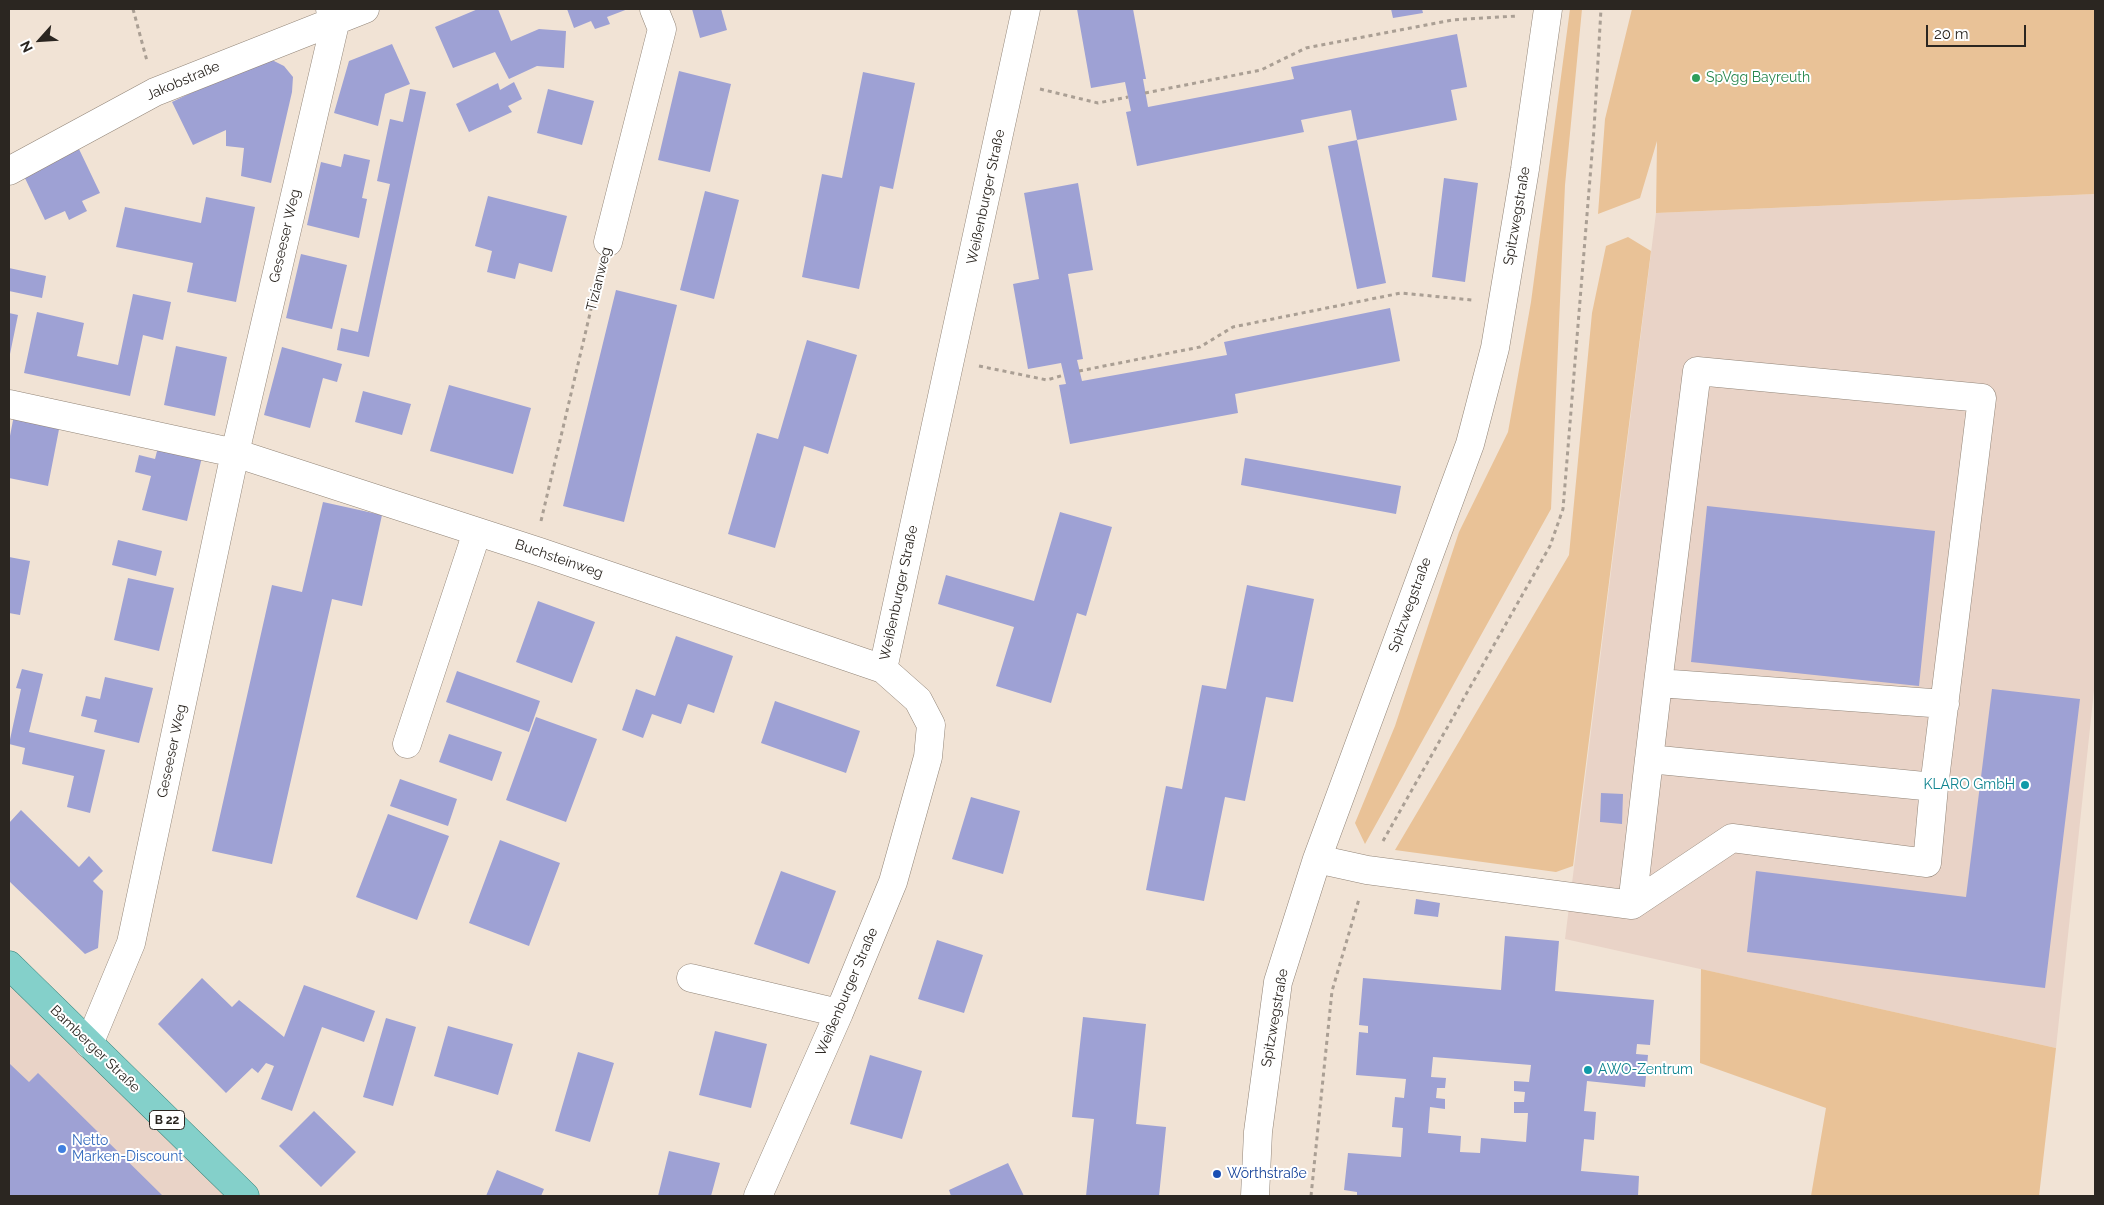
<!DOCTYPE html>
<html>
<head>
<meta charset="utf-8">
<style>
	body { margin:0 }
	#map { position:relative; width:2104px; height:1205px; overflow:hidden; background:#f1e3d5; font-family:Raleway,sans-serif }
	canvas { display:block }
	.frame { position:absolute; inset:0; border:10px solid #2b2621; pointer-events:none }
	.north { position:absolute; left:15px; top:15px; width:50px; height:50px; -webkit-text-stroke:4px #fff; paint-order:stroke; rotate:244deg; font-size:14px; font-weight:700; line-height:20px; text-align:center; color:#2b2621 }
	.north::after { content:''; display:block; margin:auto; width:18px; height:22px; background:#2b2621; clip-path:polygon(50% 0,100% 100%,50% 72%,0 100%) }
	.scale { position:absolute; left:1926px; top:25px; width:100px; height:22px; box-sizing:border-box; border:2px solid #2b2621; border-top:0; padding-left:6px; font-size:15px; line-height:18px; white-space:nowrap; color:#2b2621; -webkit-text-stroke:4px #fff; paint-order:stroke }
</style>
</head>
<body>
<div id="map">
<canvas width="2104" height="1205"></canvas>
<div class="frame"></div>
<div class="north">N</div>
<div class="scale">20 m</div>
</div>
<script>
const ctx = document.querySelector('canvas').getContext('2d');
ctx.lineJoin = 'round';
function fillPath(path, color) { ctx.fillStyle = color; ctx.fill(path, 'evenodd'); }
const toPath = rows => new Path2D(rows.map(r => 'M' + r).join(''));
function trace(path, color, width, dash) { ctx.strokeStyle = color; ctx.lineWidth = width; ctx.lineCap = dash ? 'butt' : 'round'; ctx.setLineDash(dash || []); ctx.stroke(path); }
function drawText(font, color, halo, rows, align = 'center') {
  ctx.font = font + ' Raleway,sans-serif'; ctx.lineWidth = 4; ctx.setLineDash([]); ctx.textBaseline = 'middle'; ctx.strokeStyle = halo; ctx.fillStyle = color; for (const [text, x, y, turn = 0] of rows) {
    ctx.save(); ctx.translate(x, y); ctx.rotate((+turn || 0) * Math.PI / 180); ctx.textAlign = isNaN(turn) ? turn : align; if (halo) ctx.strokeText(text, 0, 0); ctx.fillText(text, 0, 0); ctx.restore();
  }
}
fillPath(toPath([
	[2095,194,2095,681,2056,1048,1565,939,1656,213],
	[9,979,234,1196,9,1196]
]), '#e9d3c7');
fillPath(toPath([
	[1570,9,1582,9,1565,185,1551,509,1365,844,1355,823,1395,726,1459,532,1508,432,1531,302],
	[1632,9,2095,9,2095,194,1656,213,1657,141,1640,198,1598,214,1605,119],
	[1628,237,1651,251,1573,866,1556,872,1395,850,1569,555,1592,313,1606,246],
	[1701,969,2056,1048,2039,1196,1811,1196,1826,1108,1700,1063]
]), '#e9c297');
fillPath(toPath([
	[478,9,498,9,511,41,539,29,566,31,564,68,537,66,509,79,495,52,453,68,435,27],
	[567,9,628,9,607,17,610,24,595,29,591,21,574,28],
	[692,9,721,9,727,30,700,38],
	[1077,9,1133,9,1146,79,1143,79,1148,107,1294,79,1291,67,1457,34,1467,87,1451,90,1457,120,1357,140,1386,283,1357,289,1328,146,1357,140,1351,110,1301,120,1304,132,1137,166,1126,112,1131,111,1125,82,1091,88],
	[1391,9,1422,9,1423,13,1393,18],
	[392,44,410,84,385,94,378,126,334,113,349,61],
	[272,60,284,66,293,77,292,92,271,183,241,176,244,148,226,146,226,130,193,145,172,102,258,61],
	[679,71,731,84,710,172,658,160],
	[863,72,915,83,893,189,880,186,859,289,802,277,822,174,842,178],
	[514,82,522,99,508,106,512,112,469,132,456,104,498,83,500,90],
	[410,89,426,92,369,357,337,350,341,328,358,332,390,184,377,181,383,152,390,119,403,122],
	[548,89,594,101,582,145,537,133],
	[78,147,100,193,82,201,87,211,69,220,65,211,45,220,23,174],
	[344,154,370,160,362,198,367,199,359,238,307,225,321,162,341,167],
	[1444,178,1478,183,1465,282,1432,277],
	[1078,183,1093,270,1068,274,1083,359,1077,360,1082,381,1227,355,1224,342,1390,308,1400,361,1235,394,1238,413,1070,444,1059,385,1066,384,1061,363,1028,369,1013,284,1039,279,1024,193],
	[705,191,739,200,714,299,680,290],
	[488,196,567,216,552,272,519,263,515,279,487,272,492,251,475,246],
	[206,197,255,207,236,302,187,292,193,263,116,247,125,207,201,223],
	[301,254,347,265,332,329,286,318],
	[9,268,46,276,42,298,9,291],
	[616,290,677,305,624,522,563,506],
	[133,294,171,302,163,340,143,335,130,396,24,373,37,312,84,323,77,356,118,365],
	[9,313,18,315,10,354,9,354],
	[807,340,857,355,828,454,804,446,775,548,728,534,757,433,778,439],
	[176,346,227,357,215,416,164,405],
	[282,347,342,364,337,382,323,378,310,428,264,415],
	[449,385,531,408,513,474,430,451],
	[363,391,411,404,402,435,355,422],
	[15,410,61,419,48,486,9,478,9,441],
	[158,447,202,457,187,521,142,510,151,476,135,472,139,455,155,459],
	[1245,458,1401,486,1396,514,1241,485],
	[323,502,382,515,362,606,332,599,272,864,212,851,272,585,302,592],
	[1707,506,1935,531,1919,686,1691,662],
	[1060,512,1112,527,1086,616,1077,613,1051,703,996,686,1014,627,938,604,946,575,1034,601],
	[118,540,162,551,156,576,112,565],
	[9,557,30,561,20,615,9,613],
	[128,578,174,588,159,651,114,640],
	[1247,585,1314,599,1293,702,1266,697,1245,801,1225,797,1204,901,1146,890,1166,786,1182,789,1202,685,1226,689],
	[538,601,595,622,572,683,516,662],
	[676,636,733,656,714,713,688,704,681,724,652,714,643,738,622,730,636,689,655,696],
	[22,669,43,674,29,732,105,750,90,813,67,807,74,776,22,764,25,748,9,744,21,689,16,688],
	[457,671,540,701,529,732,446,702],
	[105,677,153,688,139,743,94,732,97,720,81,716,86,696,100,699],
	[1992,689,2080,699,2045,988,1747,952,1756,871,1966,897],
	[775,701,860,731,846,773,761,743],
	[536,717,597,739,566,822,506,800],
	[449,734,502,752,492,781,439,762],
	[400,779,457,799,448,826,390,806],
	[1601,793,1623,794,1622,824,1600,822],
	[971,797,1020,811,1003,874,952,859],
	[21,810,79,867,89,856,103,871,93,881,103,891,98,948,85,954,9,881,9,823],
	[388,814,449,836,417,920,356,897],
	[500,840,560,863,529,946,469,923],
	[781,871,836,891,809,964,754,944],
	[1416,899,1440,903,1438,917,1414,914],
	[1505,936,1559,941,1555,991,1654,1000,1650,1045,1637,1044,1636,1054,1648,1055,1645,1087,1587,1081,1584,1111,1596,1112,1594,1140,1584,1139,1581,1171,1639,1176,1638,1196,1357,1196,1357,1192,1344,1190,1348,1153,1401,1157,1403,1128,1392,1127,1395,1097,1404,1098,1406,1079,1356,1075,1359,1032,1368,1033,1368,1026,1359,1025,1363,978,1501,990],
	[1433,1057,1531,1065,1529,1082,1514,1081,1514,1091,1525,1092,1524,1102,1514,1102,1514,1113,1528,1113,1526,1142,1481,1138,1480,1153,1460,1152,1461,1136,1428,1133,1430,1107,1445,1109,1445,1099,1436,1098,1437,1088,1445,1088,1446,1078,1431,1077],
	[937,940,983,955,964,1013,918,999],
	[202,978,232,1007,239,1000,284,1037,304,985,375,1011,364,1042,322,1027,292,1111,261,1099,274,1066,266,1063,258,1073,252,1068,226,1093,158,1024],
	[1083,1017,1146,1024,1136,1124,1166,1127,1159,1196,1086,1196,1094,1119,1072,1117],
	[386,1018,416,1027,393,1106,363,1097],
	[448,1026,513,1044,498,1095,434,1076],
	[715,1031,767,1044,751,1108,699,1095],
	[578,1052,614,1063,590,1142,555,1131],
	[870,1055,922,1071,902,1139,850,1124],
	[10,1064,29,1082,38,1073,163,1196,9,1196,9,1065],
	[314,1111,356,1152,321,1187,279,1146],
	[669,1151,720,1163,711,1196,658,1196],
	[1008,1163,1024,1196,951,1196,949,1190],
	[497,1170,544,1189,541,1196,486,1196]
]), '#9ea1d4');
const minor = toPath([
	[9,171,155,92,365,9],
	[608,242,662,29,654,9],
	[9,404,235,453,540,552,883,669,918,700,931,725,928,757,893,882,839,1013,758,1196],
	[883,669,1026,9],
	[1658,683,1945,704],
	[407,744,477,532],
	[1317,859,1367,870,1632,905,1732,838,1927,863,1934,787],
	[1632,905,1658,683,1697,371,1982,398,1934,787,1649,759],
	[691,978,839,1013],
	[89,1044,131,943,235,453,336,19,330,9],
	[1255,1196,1258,1132,1278,982,1317,859,1470,444,1495,348,1525,169,1548,9]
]);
const major = toPath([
	[9,965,245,1196]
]);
trace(minor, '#928578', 29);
trace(major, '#308078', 29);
trace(toPath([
	[133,9,147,61],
	[1040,89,1098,103,1128,97],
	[1145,93,1261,70,1306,48,1452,20,1517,16],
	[979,366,1047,380,1064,375],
	[1079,371,1200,347,1233,327,1401,293,1472,300],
	[541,521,600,271],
	[1383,841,1550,546,1563,509,1594,129,1601,9],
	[1311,1196,1332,991,1359,899]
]), '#aa9f94', 3, [4, 4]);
trace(minor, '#fff', 28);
trace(major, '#84d0ca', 28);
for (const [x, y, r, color] of [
	[1696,78,5,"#2e9e5b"],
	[2025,785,5,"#0f9aa8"],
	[1588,1070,5,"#0f9aa8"],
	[62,1149,5,"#3f7fe0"],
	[1217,1174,5,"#1a4fb4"]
]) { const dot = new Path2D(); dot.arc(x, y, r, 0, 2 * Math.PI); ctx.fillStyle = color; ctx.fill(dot); trace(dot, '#fff', 2); }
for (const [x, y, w] of [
	[167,1120,35]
]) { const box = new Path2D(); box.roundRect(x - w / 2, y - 9.5, w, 19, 4); ctx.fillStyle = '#fff'; ctx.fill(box); trace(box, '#2b2621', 1); }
drawText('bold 12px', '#2b2621', null, [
	["B 22",167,1120]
]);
drawText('14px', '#27864d', '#fff', [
	["SpVgg Bayreuth",1706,78]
], 'left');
drawText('14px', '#2b2621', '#fff', [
	["Jakobstraße",183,81,-23],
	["Weißenburger Straße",986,197,-78],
	["Spitzwegstraße",1517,216,-80],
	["Geseeser Weg",285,236,-77],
	["Tizianweg",599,279,-76],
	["Buchsteinweg",559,559,19],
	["Weißenburger Straße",899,593,-78],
	["Spitzwegstraße",1410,605,-70],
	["Geseeser Weg",172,751,-78],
	["Weißenburger Straße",847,992,-67],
	["Spitzwegstraße",1275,1018,-80],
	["Bamberger Straße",95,1049,44]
]);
drawText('14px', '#0d838f', '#fff', [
	["KLARO GmbH",2015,785],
	["AWO-Zentrum",1598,1070,"left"]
], 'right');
drawText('14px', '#366cbe', '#fff', [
	["Netto",72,1141],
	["Marken-Discount",72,1157]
], 'left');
drawText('14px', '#164399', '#fff', [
	["Wörthstraße",1227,1174]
], 'left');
</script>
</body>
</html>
